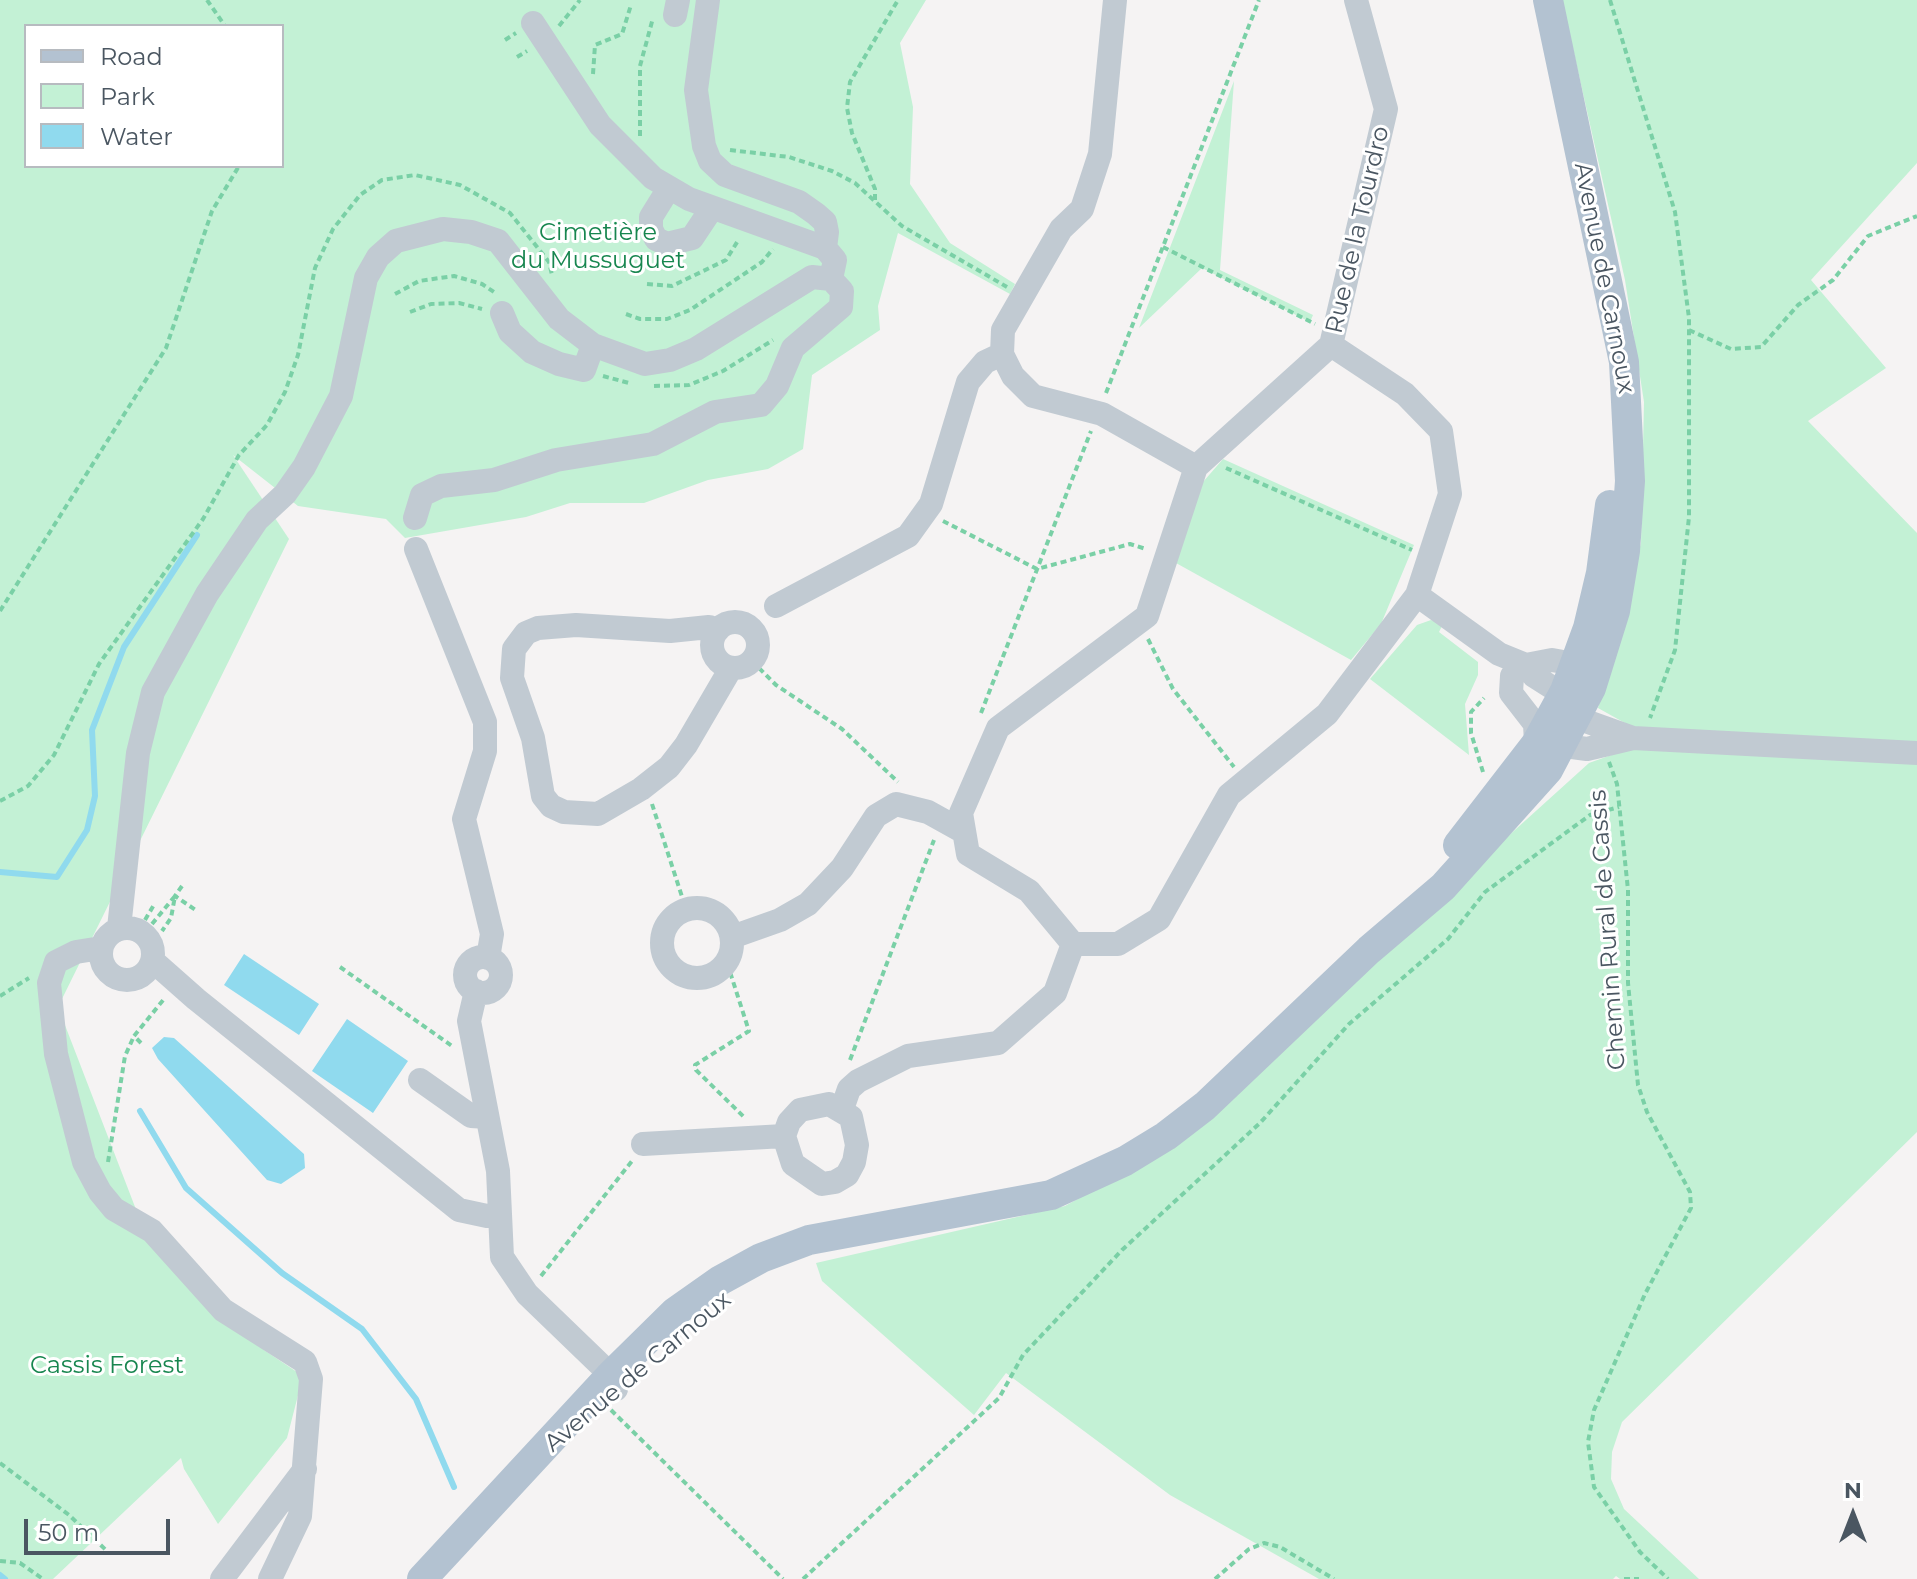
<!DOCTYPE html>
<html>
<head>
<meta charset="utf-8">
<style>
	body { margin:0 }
	#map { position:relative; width:1917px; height:1579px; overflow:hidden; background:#f5f3f3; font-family:Montserrat,sans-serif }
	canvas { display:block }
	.legend { position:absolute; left:24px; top:24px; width:260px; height:144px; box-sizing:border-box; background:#fff; border:2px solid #b7bbc0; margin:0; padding:10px 14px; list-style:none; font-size:24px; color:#4a5661 }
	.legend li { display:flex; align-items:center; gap:16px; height:40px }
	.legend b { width:40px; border:2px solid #b7bbc0 }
	.north { position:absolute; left:1813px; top:1475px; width:80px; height:80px; -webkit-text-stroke:6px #fff; paint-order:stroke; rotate:0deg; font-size:22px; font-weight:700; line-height:32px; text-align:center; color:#4a5661 }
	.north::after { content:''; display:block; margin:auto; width:28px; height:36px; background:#4a5661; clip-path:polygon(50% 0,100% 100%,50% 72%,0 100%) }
	.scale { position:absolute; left:24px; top:1519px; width:146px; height:36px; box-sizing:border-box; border:4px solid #4a5661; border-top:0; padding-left:10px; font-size:24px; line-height:28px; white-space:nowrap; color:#4a5661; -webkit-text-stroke:6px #fff; paint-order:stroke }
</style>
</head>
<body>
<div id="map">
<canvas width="1917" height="1579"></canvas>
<ul class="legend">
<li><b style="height:10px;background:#b3c2d1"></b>Road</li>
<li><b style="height:22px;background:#c3f1d5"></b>Park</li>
<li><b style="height:22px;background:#90daee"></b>Water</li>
</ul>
<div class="north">N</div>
<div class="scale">50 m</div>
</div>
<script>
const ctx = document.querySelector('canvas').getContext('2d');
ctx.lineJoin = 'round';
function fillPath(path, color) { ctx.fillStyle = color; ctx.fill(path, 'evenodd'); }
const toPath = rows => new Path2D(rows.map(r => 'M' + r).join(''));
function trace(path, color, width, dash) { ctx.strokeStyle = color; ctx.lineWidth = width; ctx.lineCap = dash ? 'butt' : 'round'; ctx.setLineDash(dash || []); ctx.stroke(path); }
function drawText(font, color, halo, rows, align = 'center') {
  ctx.font = font + ' Montserrat,sans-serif'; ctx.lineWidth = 6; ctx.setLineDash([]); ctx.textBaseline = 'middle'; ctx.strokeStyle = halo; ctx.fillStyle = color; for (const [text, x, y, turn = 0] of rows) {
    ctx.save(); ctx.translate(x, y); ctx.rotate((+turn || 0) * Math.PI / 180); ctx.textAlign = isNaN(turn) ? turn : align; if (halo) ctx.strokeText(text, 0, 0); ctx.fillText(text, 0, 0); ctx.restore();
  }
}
fillPath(toPath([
	[0,0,926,0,900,43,913,107,910,184,950,243,1015,284,1010,294,898,233,878,306,880,330,812,375,803,449,768,469,708,480,644,503,570,503,526,517,405,538,386,519,298,506,233,455,289,539,58,1007,147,1238,264,1350,303,1376,287,1438,218,1524,184,1469,181,1458,53,1579,0,1579],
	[26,26,282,26,282,166,26,166],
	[1562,0,1917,0,1917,163,1811,280,1886,368,1808,421,1917,533,1917,742,1632,727,1598,708,1641,543,1644,402,1625,280],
	[1234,81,1220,270,1313,315,1310,322,1202,268,1139,328],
	[1223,459,1414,545,1381,624,1351,660,1176,563,1203,482],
	[1431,620,1443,624,1439,632,1478,662,1478,675,1465,704,1469,755,1370,679,1417,625],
	[1628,749,1917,763,1917,1132,1622,1422,1612,1452,1611,1479,1624,1509,1699,1579,1620,1579,1616,1576,1613,1579,1319,1579,1170,1495,1006,1373,974,1415,822,1281,816,1263,1065,1206,1152,1158,1589,763]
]), '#c3f1d5');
fillPath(toPath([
	[244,954,319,1004,299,1035,224,985],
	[347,1019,408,1061,373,1113,312,1071],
	[164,1037,174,1038,304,1154,305,1168,281,1184,267,1180,158,1059,152,1048]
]), '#90daee');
trace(toPath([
	[0,872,57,877,87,830,95,796,92,730,124,647,197,535],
	[140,1111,186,1188,282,1273,362,1329,416,1399,454,1487],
	[0,1575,5,1579]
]), '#90daee', 6);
trace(toPath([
	[207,0,225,26],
	[1610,0,1675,212,1689,318,1689,517,1675,650,1650,718],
	[559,26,580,0],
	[505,40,516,33],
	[517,57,527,51],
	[593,74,595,45,622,34,631,5],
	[640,136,640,66,653,18],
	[730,150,789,157,832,171,855,183,902,226,1007,287],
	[875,200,875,189,852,133,847,108,850,82,898,0],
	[1163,247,1315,324],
	[647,284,672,286,726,260,739,239],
	[395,294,419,281,454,276,482,284,497,294],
	[410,312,431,304,459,303,482,309],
	[626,314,640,319,667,319,690,310,762,262,773,249],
	[1689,330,1731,349,1761,347,1798,305,1833,280,1868,236,1917,216],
	[603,376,629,383],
	[654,386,689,385,723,371,773,340],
	[1106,393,1259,0],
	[1226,468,1412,550],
	[943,521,1037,569,1130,544,1146,549],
	[0,611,166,348,212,211,239,166],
	[1148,639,1173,689,1234,767],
	[752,661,776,685,842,729,898,782],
	[981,713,1091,431],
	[1609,762,1617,784,1628,890,1628,983,1638,1085,1647,1112,1690,1192,1691,1208,1645,1294,1594,1410,1588,1442,1594,1487,1640,1552,1668,1579],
	[1483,772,1471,733,1471,712,1484,698],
	[0,801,28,786,54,755,99,664,203,519,239,455,267,425,285,392,298,355,315,268,333,229,360,195,382,180,415,175,460,185,510,213,549,262,552,275],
	[652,804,686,909],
	[182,886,175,896,197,911],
	[145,920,155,903],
	[152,924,175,896,171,918,162,931],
	[724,965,730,972,749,1031,695,1065,696,1070,744,1117],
	[340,967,452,1046],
	[0,996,29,978],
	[141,1043,134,1036,164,999],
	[850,1060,934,840],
	[108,1162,125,1056,134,1036],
	[541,1276,632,1161],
	[611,1410,783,1579],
	[0,1463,69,1515,107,1551],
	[0,1561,20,1563,43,1579],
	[803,1579,999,1398,1023,1355,1122,1250,1260,1123,1349,1024,1448,939,1485,892,1590,815,1619,807],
	[1215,1579,1249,1549,1264,1543,1280,1547,1334,1579],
	[1624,1579,1639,1579]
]), '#7ad0a6', 4, [6, 4]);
trace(toPath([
	[708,0,696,90,704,146,710,161,725,175,799,202,816,214,825,222,827,232,825,248],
	[1115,0,1100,154,1082,209,1061,229,1003,330,1002,354,1013,376,1033,396,1102,414,1196,467],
	[675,15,678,0],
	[533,23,600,125,653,178,689,199,825,248,835,260,831,279],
	[669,188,651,217,651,229,656,239,667,244,692,238,712,208],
	[502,313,510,332,532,352,559,364,584,370,593,345],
	[416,549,485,722,485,751,464,819,492,934,488,958],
	[1417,595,1499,654,1526,665,1534,676,1556,690,1591,688,1581,671,1574,664,1552,660,1526,665,1512,676,1511,693,1535,724,1536,744],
	[776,606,908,536,931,504,968,382,985,362,1002,354],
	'712 645a23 23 0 1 1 46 0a23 23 0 1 1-46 0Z',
	[718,630,709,627,670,631,576,625,538,628,526,633,514,649,512,678,533,738,543,796,551,806,564,812,598,814,641,789,669,767,686,745,731,668],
	[1633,738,1587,749,1572,747,1559,737,1550,718,1577,718,1633,738,1917,753],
	'662 943a35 35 0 1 1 70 0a35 35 0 1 1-70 0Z',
	'101 954a26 26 0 1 1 52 0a26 26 0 1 1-52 0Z',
	[119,928,138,753,153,692,207,594,257,520,285,494,304,467,341,396,366,278,378,257,396,241,443,229,471,232,498,241,559,319,593,345,645,364,670,360,696,349,812,277,831,279,842,291,841,307,793,348,777,386,761,405,715,412,653,444,556,460,494,480,441,486,422,495,415,518],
	[732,937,780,920,808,904,842,868,876,816,896,804,928,812,964,832],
	[1073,944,1118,944,1159,919,1229,795,1327,714,1417,595,1450,494,1441,431,1405,394,1331,345,1386,109,1356,0],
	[1073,944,1029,891,968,854,961,813,998,728,1147,616,1196,467,1331,345],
	[101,948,76,952,56,962,49,983,56,1054,84,1162,100,1192,114,1209,152,1231,223,1310,305,1362,311,1379,300,1516,270,1579],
	'465 975a18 18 0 1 1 36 0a18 18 0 1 1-36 0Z',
	[153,961,196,999,459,1210,487,1216,500,1214],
	[476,991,469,1021,498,1171,502,1257,527,1294,611,1375,616,1389],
	[420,1080,471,1116,487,1117],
	[829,1104,851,1117,857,1145,854,1162,847,1175,835,1182,822,1184,793,1164,784,1136,789,1122,800,1110,829,1104],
	[842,1109,849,1089,858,1081,908,1056,998,1043,1055,993,1073,944],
	[643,1144,784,1136],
	[222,1579,305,1469]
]), '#c1cad2', 24);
trace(toPath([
	[1458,845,1536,744,1565,691,1588,628,1601,573,1610,505],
	[422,1579,611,1375,675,1312,719,1281,761,1258,809,1240,1051,1195,1125,1161,1166,1136,1205,1106,1369,950,1443,887,1548,770,1591,688,1615,611,1625,551,1630,481,1624,362,1548,0]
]), '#b3c2d1', 30);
drawText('24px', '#4a5661', '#fff', [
	["Rue de la Tourdro",1358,230,-77],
	["Avenue de Carnoux",1604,278,79],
	["Chemin Rural de Cassis",1608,930,-94],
	["Avenue de Carnoux",638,1372,-40]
]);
drawText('24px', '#17864f', '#fff', [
	["Cimetière",598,233],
	["du Mussuguet",598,261],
	["Cassis Forest",107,1366]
]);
</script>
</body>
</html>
